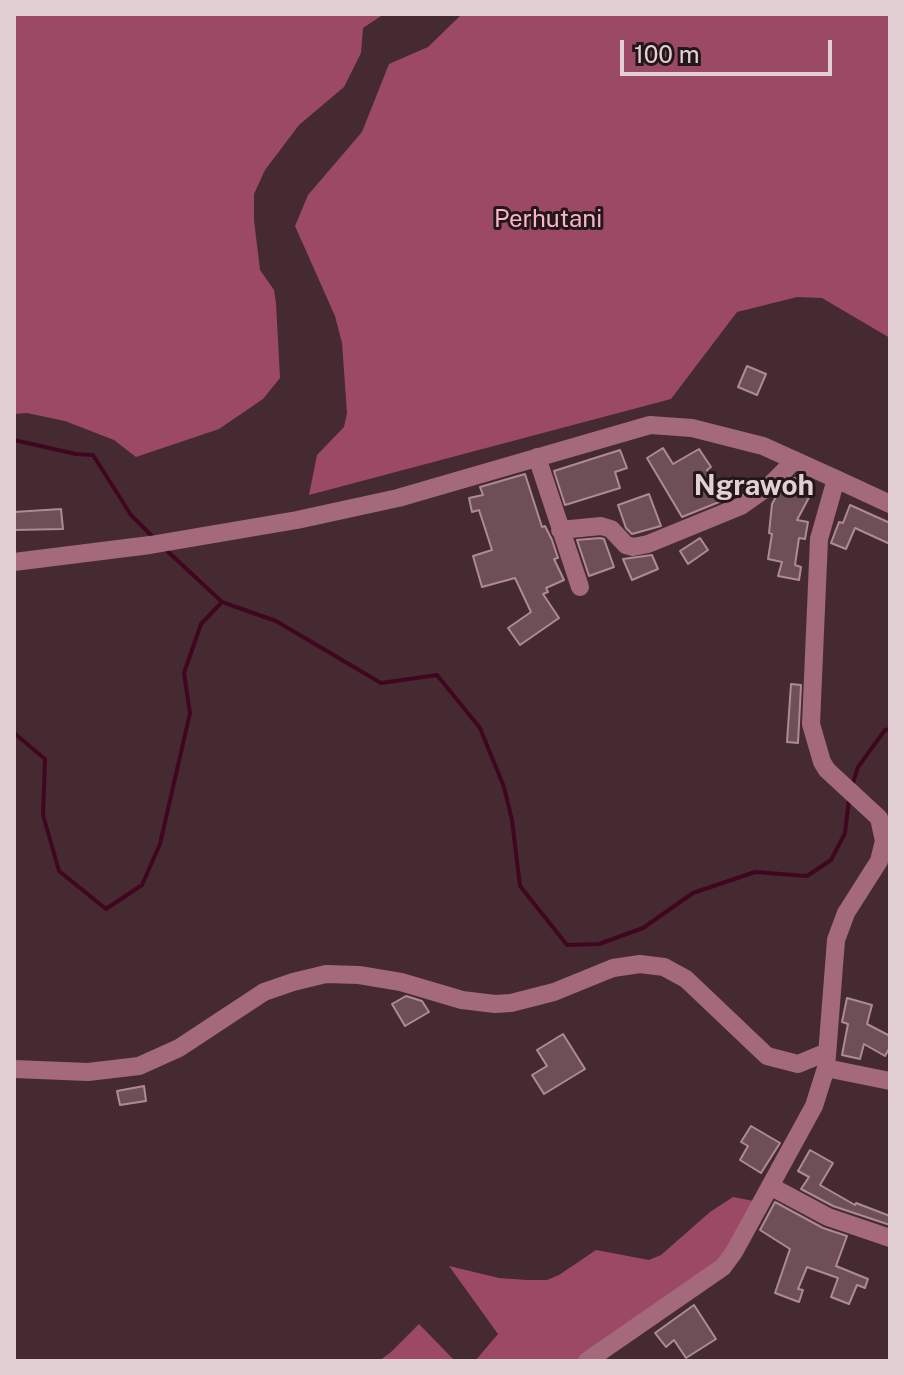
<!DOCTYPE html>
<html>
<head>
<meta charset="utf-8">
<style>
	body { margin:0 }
	#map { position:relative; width:904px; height:1375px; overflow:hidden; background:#462a32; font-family:"Public Sans",sans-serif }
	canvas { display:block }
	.frame { position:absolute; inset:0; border:16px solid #e3d0d5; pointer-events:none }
	.scale { position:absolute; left:620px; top:40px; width:212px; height:36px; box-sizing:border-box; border:4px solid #e3d0d5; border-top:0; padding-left:10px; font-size:24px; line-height:28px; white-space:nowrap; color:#e3d0d5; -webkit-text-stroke:6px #24171a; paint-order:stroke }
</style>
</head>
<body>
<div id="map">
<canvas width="904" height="1375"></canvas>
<div class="frame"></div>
<div class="scale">100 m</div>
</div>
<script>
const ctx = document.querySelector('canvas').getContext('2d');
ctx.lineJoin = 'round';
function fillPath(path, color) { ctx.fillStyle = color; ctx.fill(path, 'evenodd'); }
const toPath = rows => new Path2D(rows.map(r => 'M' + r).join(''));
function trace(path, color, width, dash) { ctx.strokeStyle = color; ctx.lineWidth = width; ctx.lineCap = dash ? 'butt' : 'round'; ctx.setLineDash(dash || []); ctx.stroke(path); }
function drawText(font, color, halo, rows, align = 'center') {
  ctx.font = font + ' "Public Sans",sans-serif'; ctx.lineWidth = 6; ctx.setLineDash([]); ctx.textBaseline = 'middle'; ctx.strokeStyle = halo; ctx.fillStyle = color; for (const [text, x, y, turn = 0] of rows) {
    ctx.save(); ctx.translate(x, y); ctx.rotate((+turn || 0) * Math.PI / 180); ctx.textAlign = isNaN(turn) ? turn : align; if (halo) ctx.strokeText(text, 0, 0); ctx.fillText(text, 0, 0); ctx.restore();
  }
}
fillPath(toPath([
	[14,14,384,14,363,28,361,53,344,87,299,125,265,170,254,194,254,220,260,270,274,290,276,303,280,378,263,399,219,429,136,457,114,440,65,421,27,413,14,414],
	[462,14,890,14,890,338,822,298,797,297,737,312,671,399,309,495,317,455,344,427,347,413,342,343,335,316,295,226,308,195,362,132,389,64,428,47],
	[733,1197,754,1201,719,1262,576,1361,475,1361,498,1334,449,1266,499,1278,527,1280,547,1280,559,1275,596,1250,649,1260,661,1255,710,1212],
	[419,1324,455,1361,379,1361,391,1352]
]), '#9b4964');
trace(toPath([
	[14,440,76,454,93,455,131,515,154,538],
	[163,547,222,602,276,621,381,683,437,675,480,728,504,787,512,820,520,886,567,945,599,944,643,928,693,893,755,872,807,876,831,860,845,833,849,799],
	[14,733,45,759,43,815,59,871,106,909,142,885,160,844,190,713,184,673,201,624,222,602],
	[852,786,858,767,885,730,890,729]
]), '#41061f', 4);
const building = toPath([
	[747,366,766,374,757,395,738,387,747,366],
	[663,448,673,464,699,449,711,467,707,470,724,500,682,517,647,458,663,448],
	[620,450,627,468,615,472,620,488,565,505,554,471,620,450],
	[525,474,542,527,545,526,552,540,558,558,554,559,564,580,546,588,548,592,543,594,559,618,520,645,508,628,531,612,515,578,482,587,473,556,492,550,479,510,472,512,469,498,483,495,480,487,525,474],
	[794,478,814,488,797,520,808,522,805,539,799,538,795,565,801,567,799,580,778,576,782,562,768,559,772,534,769,533,772,504,777,495,794,478],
	[649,494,661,526,632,534,626,528,618,505,649,494],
	[850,505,890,523,890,544,855,528,846,549,831,543,839,522,843,523,850,505],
	[61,509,63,529,14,530,14,512,61,509],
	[600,538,604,539,614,567,589,576,577,540,600,538],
	[700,538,708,550,688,564,680,551,700,538],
	[652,555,658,569,632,580,623,559,652,555],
	[791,684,801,685,798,743,787,742,791,684],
	[406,996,422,1001,429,1012,405,1026,392,1004,406,996],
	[847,998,872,1005,867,1024,890,1036,890,1047,885,1056,864,1044,860,1059,842,1055,848,1024,842,1022,847,998],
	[563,1034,585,1069,544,1094,532,1075,547,1066,537,1050,563,1034],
	[144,1086,146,1101,120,1105,117,1091,144,1086],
	[751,1126,780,1143,761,1173,740,1160,748,1146,741,1142,751,1126],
	[810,1150,833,1163,820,1185,855,1205,856,1203,890,1216,890,1225,833,1206,801,1189,809,1177,798,1171,810,1150],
	[775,1202,823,1228,847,1236,836,1266,868,1279,865,1288,857,1285,849,1304,831,1297,838,1278,807,1267,798,1289,803,1290,799,1302,775,1293,790,1249,760,1230,775,1202],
	[694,1305,716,1339,686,1358,674,1340,666,1347,655,1333,694,1305]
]);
fillPath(building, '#6e4f57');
trace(building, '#ad8b94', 2);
trace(toPath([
	[537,457,580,587],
	[560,530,601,526,611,529,626,545,633,547,648,544,741,506,768,487,795,460],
	[14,562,150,545,297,520,398,498,650,425,692,428,763,446,836,479],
	[826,1068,890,1081],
	[14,1069,88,1072,139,1066,179,1048,264,992,293,982,326,974,359,975,401,982,462,1000,495,1004,511,1003,554,992,613,968,640,964,664,967,686,979,767,1056,798,1064,827,1052],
	[770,1186,828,1217,890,1238],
	[587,1361,723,1267,734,1252,814,1106,826,1068,836,940,846,913,879,861,884,841,879,818,827,770,822,762,811,724,819,539,836,479,890,504]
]), '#a4697a', 18);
drawText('24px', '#fbb4c8', '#24171a', [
	["Perhutani",548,220]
]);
drawText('bold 28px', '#e3d0d5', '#24171a', [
	["Ngrawoh",754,486]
]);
</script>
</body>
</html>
